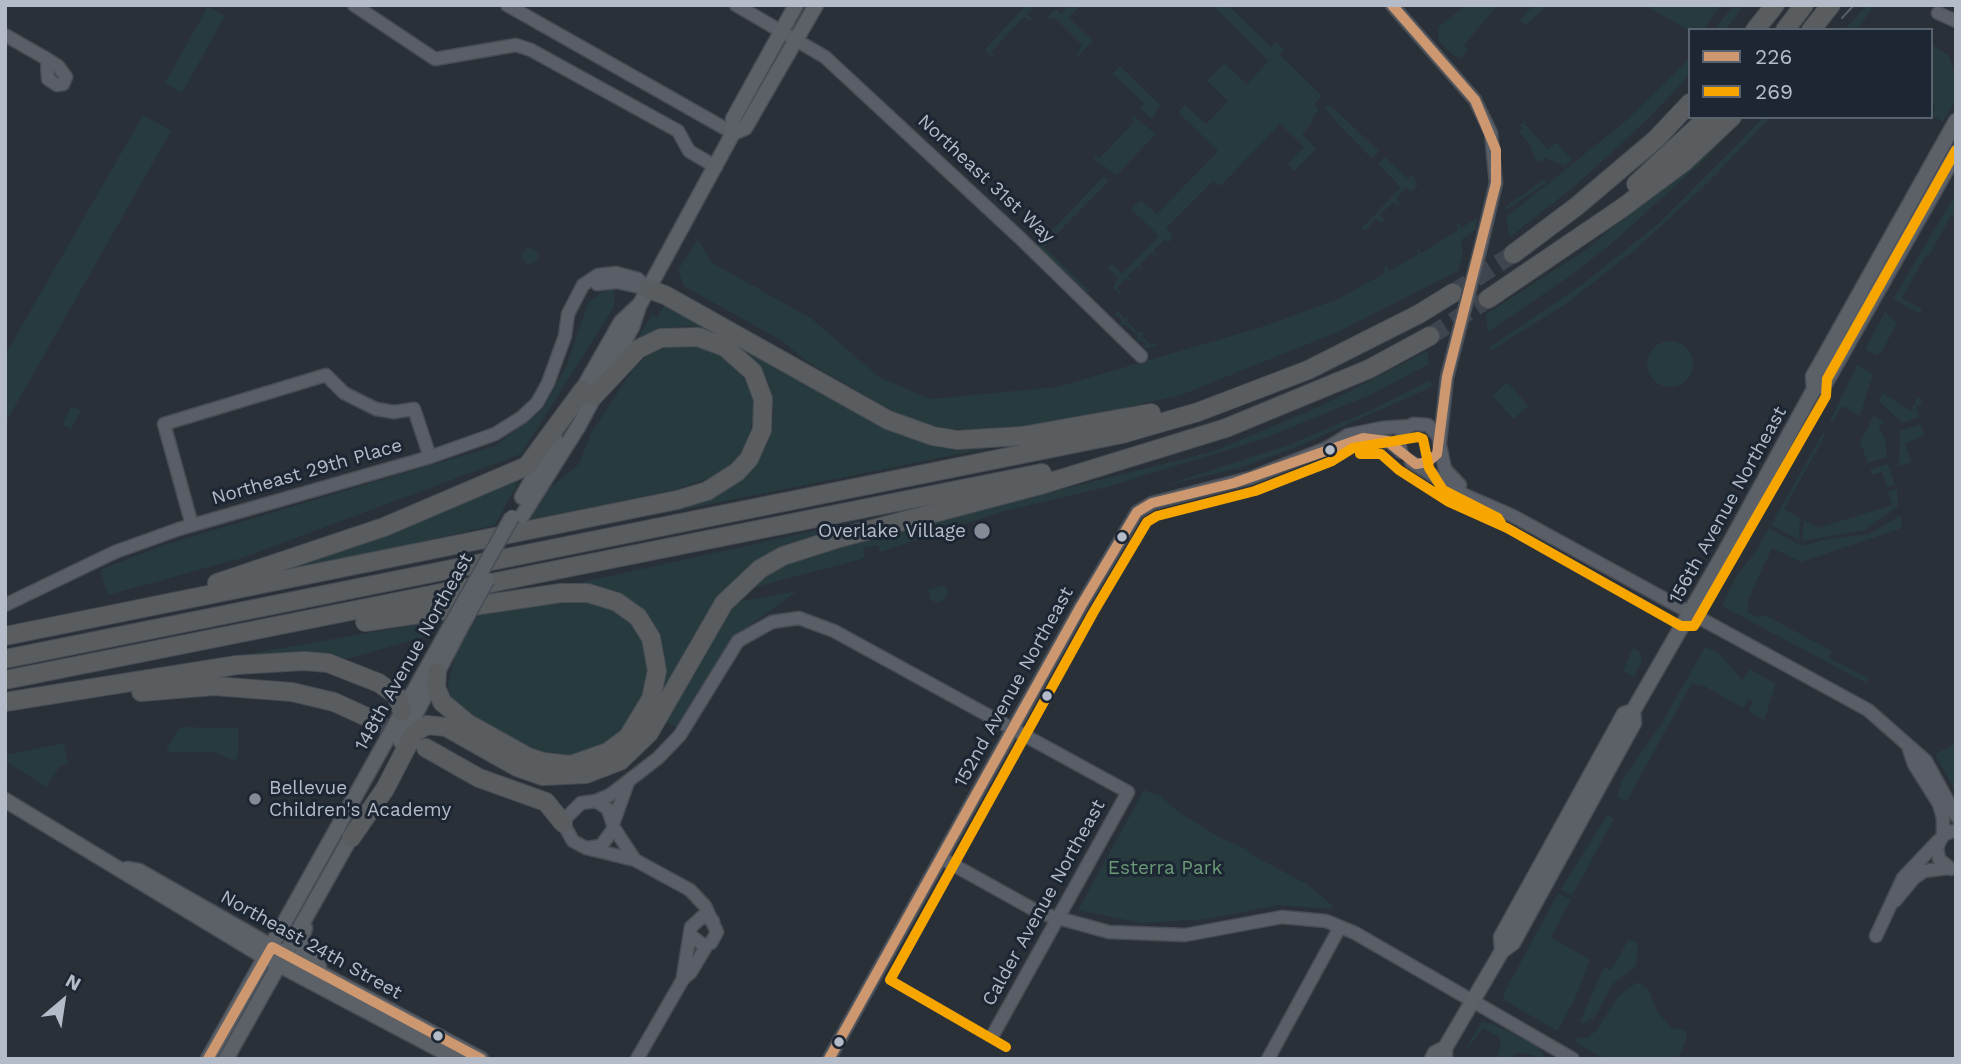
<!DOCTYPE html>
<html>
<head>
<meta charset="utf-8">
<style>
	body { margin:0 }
	#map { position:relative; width:1961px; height:1064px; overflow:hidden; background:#2a3038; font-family:"Work Sans",sans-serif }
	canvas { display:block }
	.frame { position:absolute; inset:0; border:7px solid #b4bcc9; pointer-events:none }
	.legend { position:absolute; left:1688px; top:28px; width:245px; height:91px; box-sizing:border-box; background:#1d2633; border:2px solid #59626f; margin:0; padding:9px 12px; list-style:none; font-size:21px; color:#b4bcc9 }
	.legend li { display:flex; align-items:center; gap:14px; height:35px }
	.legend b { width:35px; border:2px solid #59626f }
	.north { position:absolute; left:28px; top:966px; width:70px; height:70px; -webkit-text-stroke:5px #1d2633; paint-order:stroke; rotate:29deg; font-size:19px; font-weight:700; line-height:28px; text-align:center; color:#b4bcc9 }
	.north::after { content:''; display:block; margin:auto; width:24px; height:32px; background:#b4bcc9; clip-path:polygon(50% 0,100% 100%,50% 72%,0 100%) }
</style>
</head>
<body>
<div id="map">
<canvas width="1961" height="1064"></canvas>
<div class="frame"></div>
<ul class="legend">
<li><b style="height:9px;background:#cd976f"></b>226</li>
<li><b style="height:9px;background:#f7a600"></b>269</li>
</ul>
<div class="north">N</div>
</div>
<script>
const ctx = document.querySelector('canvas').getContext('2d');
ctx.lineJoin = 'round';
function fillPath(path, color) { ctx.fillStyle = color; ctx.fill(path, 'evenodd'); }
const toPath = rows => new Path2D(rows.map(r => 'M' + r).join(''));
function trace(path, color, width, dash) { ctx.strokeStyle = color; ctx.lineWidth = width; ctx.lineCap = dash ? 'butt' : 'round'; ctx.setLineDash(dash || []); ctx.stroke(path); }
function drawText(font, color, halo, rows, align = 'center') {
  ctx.font = font + ' "Work Sans",sans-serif'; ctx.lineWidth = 6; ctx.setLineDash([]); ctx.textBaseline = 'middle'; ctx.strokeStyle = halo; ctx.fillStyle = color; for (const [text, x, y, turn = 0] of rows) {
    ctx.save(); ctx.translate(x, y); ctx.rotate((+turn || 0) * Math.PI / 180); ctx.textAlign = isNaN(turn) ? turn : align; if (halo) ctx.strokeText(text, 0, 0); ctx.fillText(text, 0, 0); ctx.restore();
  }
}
fillPath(toPath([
	[1026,5,1035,5,1027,14,1032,19,1029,21,1024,17,991,52,995,57,991,57,985,49],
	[1069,5,1081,5,1069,18,1093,41,1074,60,1082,45,1054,17,1050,20,1047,18,1056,9,1061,14],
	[1212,5,1228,5,1271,47,1276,42,1284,50,1280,55,1322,96,1314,104,1319,110,1313,117,1313,122,1302,134,1316,149,1294,171,1288,164,1304,147,1280,124,1224,182,1219,186,1213,181,1166,228,1172,235,1170,242,1164,240,1154,250,1157,256,1151,253,1140,264,1143,270,1137,267,1128,276,1131,282,1125,279,1117,287,1121,292,1119,294,1113,287,1118,278,1107,268,1112,263,1122,274,1159,236,1131,209,1141,200,1157,214,1218,151,1178,112,1185,105,1206,124,1228,101,1207,81,1224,63,1247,84,1269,61],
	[1466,5,1498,5,1464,45,1468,51,1460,58,1453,55,1439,41,1438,27],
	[1533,5,1547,6,1526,25,1520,20],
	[1644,5,1721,5,1703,30,1690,31],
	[1734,5,1744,5,1726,30,1714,30],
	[1867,5,1873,7,1857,30,1844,30],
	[208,6,225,16,182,93,165,83],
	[1931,44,1949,56,1956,78,1956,100,1943,122,1933,116,1935,108,1931,99],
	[1690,58,1690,74,1649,118,1575,186,1510,237,1506,217,1628,119],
	[1120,66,1160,105,1152,119,1140,108,1144,103,1114,75,1109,77],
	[1327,106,1331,106,1379,151,1372,159,1339,125,1325,108],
	[143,115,171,131,5,424,5,355],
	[1132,115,1156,134,1117,175,1095,160,1093,155,1100,158,1134,122],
	[1739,117,1744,117,1707,157,1617,239,1573,274,1488,332,1486,314,1587,249],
	[1764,117,1771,117,1709,182,1635,250,1567,303,1491,351,1490,347,1584,283,1659,223],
	[1527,120,1525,124,1547,149,1556,142,1572,160,1564,166,1545,158,1539,162,1535,160,1530,145,1519,132,1522,129,1519,125],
	[1385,157,1408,179,1412,175,1418,185,1411,192,1406,188,1396,198,1400,203,1398,206,1393,202,1380,215,1384,220,1381,223,1376,219,1365,231,1362,228,1401,187,1378,164],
	[1104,176,1109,181,1106,184,1044,247,1091,292,1088,293,1037,246],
	[1544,179,1546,183,1506,210,1505,207],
	[1956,193,1956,214,1951,216,1929,256,1926,255,1902,298,1922,309,1920,314,1893,299],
	[1478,217,1475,230,1461,240,1463,255,1458,271,1338,332,1181,395,1070,420,998,429,947,429,908,418,882,405,806,361,782,341,684,286,678,270,698,239,711,262,812,319,879,377,930,399,1057,387,1265,326,1338,299,1385,273,1384,268,1386,266,1389,271,1418,254,1417,248,1421,253,1458,230,1456,222,1463,227],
	'522 256a8 8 0 1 1 16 0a8 8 0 1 1-16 0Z',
	[606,289,614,290,614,307,521,454,242,558,108,595,100,570,167,544,495,446,542,410,567,365,588,303],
	[664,306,671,308,716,332,689,326,666,328,638,338,652,314,657,317],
	[1121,308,1120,314,1124,319,1129,316,1127,321,1138,333,1144,330,1142,336,1151,345,1156,342,1157,346,1143,349,1146,344,1141,340,1136,343,1138,336,1125,324,1119,326,1122,321,1118,316,1112,319],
	[1885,312,1897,323,1881,353,1876,355,1865,350],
	'1647 364a23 23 0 1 1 46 0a23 23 0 1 1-46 0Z',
	[738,344,878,423,988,445,989,448,665,513,730,488,758,461,769,441,774,413,768,380],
	[673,345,694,345,718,352,735,365,750,387,754,409,749,440,736,460,717,475,672,491,531,519,545,492,579,464,591,433,632,371,648,354],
	[1427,351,1429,364,1370,395,1263,439,1107,487,1005,511,880,552,878,545,863,548,865,558,752,588,767,574,791,563,842,545,1214,451,1323,405],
	[1857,365,1873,374,1861,413,1859,416,1842,406,1833,422,1830,421],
	[1431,380,1432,387,1292,449,1240,468,1159,487,1291,444,1373,409],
	[1507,382,1529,406,1513,419,1493,396],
	[1883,393,1911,411,1918,397,1921,399,1922,404,1916,406,1919,417,1902,423,1879,401],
	[72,406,81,411,71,429,62,424],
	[1874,415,1884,423,1878,426,1885,439,1887,457,1868,463,1860,442],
	[1921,424,1925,435,1905,444,1912,462,1899,466,1900,431],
	[1823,433,1826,434,1784,509,1800,518,1799,540,1771,525],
	[1888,464,1895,485,1887,487,1882,472,1872,475,1870,469],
	[520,479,495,525,226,586,400,529],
	[1897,489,1898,506,1865,530,1802,541,1804,520,1818,528,1892,505,1888,492],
	[1901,515,1902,528,1801,562,1772,548,1748,600,1748,613,1756,617,1765,615,1832,651,1829,658,1868,678,1866,683,1722,606,1735,578,1756,551,1769,528,1798,544,1806,545,1823,540,1869,534],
	[868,519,868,522,727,588,692,638,665,689,662,687,664,662,655,628,569,585],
	[945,585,948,592,945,599,938,603,931,600,928,590],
	[797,591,730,640,678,728,666,722,713,635,737,602],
	[586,599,624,612,642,633,650,658,646,699,622,735,595,750,564,758,539,754,496,734,451,701,448,686,455,655,478,615,545,601],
	[443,620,432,635,346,659,307,653,5,696],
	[1705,647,1719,653,1742,680,1750,669,1776,684,1764,720,1748,711,1753,702,1749,699,1743,708,1704,686,1692,683,1626,802,1617,797,1622,780,1660,726],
	[1633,648,1639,651,1642,661,1634,677,1623,671],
	[180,727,238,728,238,756,235,761,214,752,170,752,166,750],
	[64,743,68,764,60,766,46,787,5,761,5,755],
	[1956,743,1956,793,1935,754],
	[1144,790,1160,796,1180,813,1221,838,1246,849,1254,856,1307,884,1333,906,1332,909,1278,905,1208,919,1141,923,1078,910],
	[1620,808,1572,896,1561,889,1607,815,1614,818],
	[1558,893,1571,900,1551,937,1590,960,1574,1001,1557,1031,1504,1000,1504,993],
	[1629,939,1638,944,1636,966,1613,984,1594,1018,1582,1024,1580,1021,1604,967,1611,970],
	[1638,982,1648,989,1657,1011,1671,1028,1685,1030,1687,1038,1678,1059,1605,1059,1575,1042,1578,1037,1587,1038,1596,1031,1619,995],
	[1482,1021,1495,1025,1539,1047,1546,1059,1523,1053,1515,1054,1512,1059,1496,1059,1501,1045,1499,1037,1483,1028,1468,1048,1467,1046]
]), '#273a3e');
trace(toPath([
	[1453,293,1513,254],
	[1430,336,1488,299],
	[369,718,406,738]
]), '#3f454e', 18, [18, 9]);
const minor = toPath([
	[354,5,435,59,516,45,531,50,678,131,689,151,716,167],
	[507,5,733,133],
	[736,5,825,57,1020,238,1141,356],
	[1392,5,1475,100,1491,133,1496,183,1481,246],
	[1938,13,1956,21],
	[5,35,47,59,58,66,66,77,63,84,57,85,48,79,47,59],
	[597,284,617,282,648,289],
	[1358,440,1380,439,1391,443,1401,452],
	[1440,441,1447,377],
	[1401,452,1399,443,1405,429,1413,424,1428,425,1438,436,1445,469,1460,485],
	[1411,462,1465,495,1513,516,1868,710,1926,761,1956,816],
	[192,525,164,424,326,375,344,393,376,409,394,412,414,409,430,457],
	[5,605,115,552,179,529,430,457,495,434,522,417,537,403,548,383,565,336,568,314,583,285,598,275,616,273,638,279,648,289],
	[1909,749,1914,764,1939,804,1943,818,1943,835],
	[596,801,610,795,658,758,680,735,738,641,772,622,799,618,834,631,1128,792,994,1033],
	[614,821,628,782],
	[614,828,635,860],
	[586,848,601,846,614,828,608,809,596,801,581,803,566,818,563,823,573,841,586,848,635,860,690,890,705,906,717,932,711,943,703,945,690,935],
	[941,858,1040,913,1109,932,1185,935,1282,917,1326,921,1355,933,1573,1059],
	[1951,869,1939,859,1937,847,1943,835,1956,830],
	[1895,901,1914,878,1924,871,1948,868],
	[1876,936,1903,878,1939,840],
	[683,977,691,927,703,916,713,921],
	[637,1059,683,979,691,972,707,945],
	[829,1059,1081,606,1137,512,1152,503,1250,478,1327,448,1348,435,1382,428,1409,426],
	[1268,1059,1340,927]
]);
const major = toPath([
	[733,133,745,128,816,5],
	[1814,389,1826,382,1956,153],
	[577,399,621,322,638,306],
	[522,497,555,439],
	[522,516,578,427,632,327,639,306,733,133,733,119,796,5],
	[401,742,459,631],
	[5,800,266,958,457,1059],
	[127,869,139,871,285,954,481,1059],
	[305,928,300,943,303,950,319,966],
	[1502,951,1501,937,1624,714,1633,711,1727,548,1814,389,1813,376,1819,366,1956,121],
	[208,1059,447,632],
	[226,1059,356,828],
	[1432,1059,1435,1053,1445,1048],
	[1445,1059,1445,1048,1502,951,1513,943,1634,723,1633,711]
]);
const highway = toPath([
	[1755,30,1775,5],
	[1785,30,1804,5],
	[1811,30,1831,5],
	[1636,184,1708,117],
	[1513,254,1577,206,1655,140,1690,103],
	[648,289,665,295,888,420,933,436,957,440,1022,436,1151,413],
	[1488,299,1622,208,1684,162,1732,117],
	[217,583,384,527,527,466,583,390],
	[365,622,561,593,588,593,617,602,638,617,651,638,657,671,651,699,628,737,608,752,571,765,543,762,528,757,467,723,442,702,436,687,437,672],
	[5,636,677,500,707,491,737,472,749,459,762,430,763,399,753,372,725,347,698,337,661,338,638,349,594,396],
	[5,659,1122,434,1198,412,1308,370,1419,314,1453,293],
	[5,680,1042,473],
	[141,692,214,686,292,692,334,702,369,718],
	[5,702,237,665,304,661,328,663,379,683,397,696,402,712],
	[426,748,479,778,546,802,563,823],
	[351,838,385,789,414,733,427,725,446,727,517,767,543,776,586,774,620,761,649,733,724,603,760,569,783,556,839,538,1044,484,1226,428,1369,369,1430,336]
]);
trace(minor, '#484c53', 15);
trace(major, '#484c55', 17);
trace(highway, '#474c53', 20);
trace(minor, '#5a5e66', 12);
trace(major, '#5c6168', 14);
trace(highway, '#5a5d60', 18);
trace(toPath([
	[1842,18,1854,5]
]), '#595d64', 2);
const minorBridge = toPath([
	[1447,377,1481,246]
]);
const majorBridge = toPath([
	[459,631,487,580],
	[447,632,512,517]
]);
trace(minorBridge, '#484c53', 15, []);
trace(majorBridge, '#484c55', 17, []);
trace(minorBridge, '#5a5e66', 12);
trace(majorBridge, '#5c6168', 14);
trace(toPath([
	[272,947,481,1059],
	[208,1059,272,947],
	[829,1059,1081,606,1137,512,1152,503,1234,483,1363,438,1387,441,1416,464,1428,462,1437,454,1447,377,1496,183,1496,150,1475,100,1392,5]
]), '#cd976f', 10);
trace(toPath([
	[1360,454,1381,454,1399,470,1449,502,1507,528,1681,626,1694,626,1826,396,1827,379,1956,150],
	[1006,1047,890,980,1093,613,1147,522,1157,516,1255,491,1332,461,1353,448,1418,437,1423,439,1429,468,1443,490,1498,518,1501,523]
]), '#f7a600', 10);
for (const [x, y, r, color] of [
	[1330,450,6,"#b4bcc9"],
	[982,531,9,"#848b96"],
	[1122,537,6,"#b4bcc9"],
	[1047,696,6,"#b4bcc9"],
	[255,799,7,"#848b96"],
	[438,1036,6,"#b4bcc9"],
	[839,1042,6,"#b4bcc9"]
]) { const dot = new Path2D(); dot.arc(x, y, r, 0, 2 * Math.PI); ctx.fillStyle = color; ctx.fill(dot); trace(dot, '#1d2633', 2.5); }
drawText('19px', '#b4bcc9', '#1d2633', [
	["Northeast 31st Way",986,179,43],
	["Northeast 29th Place",307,472,-16],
	["156th Avenue Northeast",1728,505,-61],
	["148th Avenue Northeast",414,652,-61],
	["152nd Avenue Northeast",1014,687,-61],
	["Calder Avenue Northeast",1044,903,-61],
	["Northeast 24th Street",311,945,29]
]);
drawText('19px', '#b4bcc9', '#1d2633', [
	["Overlake Village",966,531],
	["Bellevue",269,788,"left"],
	["Children's Academy",269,810,"left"]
], 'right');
drawText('19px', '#6b9a76', '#1d2633', [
	["Esterra Park",1165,868]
]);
</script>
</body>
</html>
